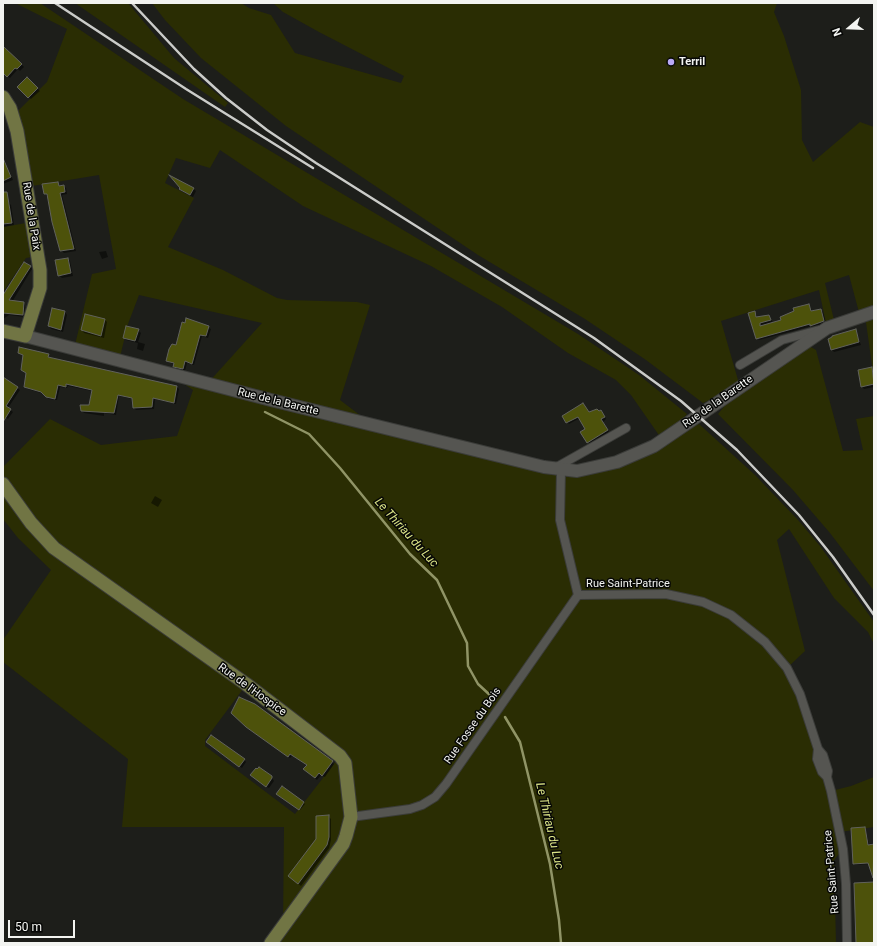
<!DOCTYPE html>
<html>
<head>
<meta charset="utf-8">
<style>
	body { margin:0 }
	#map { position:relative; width:877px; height:946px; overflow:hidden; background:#1d1e1a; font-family:Roboto,sans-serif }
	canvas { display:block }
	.frame { position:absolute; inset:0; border:4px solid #f3f4f1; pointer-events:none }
	.north { position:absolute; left:829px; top:8px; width:40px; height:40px; -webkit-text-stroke:3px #070806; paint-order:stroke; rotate:251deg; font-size:11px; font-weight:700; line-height:16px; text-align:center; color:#f3f4f1 }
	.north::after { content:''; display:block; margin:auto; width:14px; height:18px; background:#f3f4f1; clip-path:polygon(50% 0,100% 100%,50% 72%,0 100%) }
	.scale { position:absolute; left:8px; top:920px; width:67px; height:18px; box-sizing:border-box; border:2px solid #f3f4f1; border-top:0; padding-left:5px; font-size:12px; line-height:14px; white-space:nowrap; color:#f3f4f1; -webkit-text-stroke:3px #070806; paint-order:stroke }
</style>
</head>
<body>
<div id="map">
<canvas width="877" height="946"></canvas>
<div class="frame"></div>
<div class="north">N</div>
<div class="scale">50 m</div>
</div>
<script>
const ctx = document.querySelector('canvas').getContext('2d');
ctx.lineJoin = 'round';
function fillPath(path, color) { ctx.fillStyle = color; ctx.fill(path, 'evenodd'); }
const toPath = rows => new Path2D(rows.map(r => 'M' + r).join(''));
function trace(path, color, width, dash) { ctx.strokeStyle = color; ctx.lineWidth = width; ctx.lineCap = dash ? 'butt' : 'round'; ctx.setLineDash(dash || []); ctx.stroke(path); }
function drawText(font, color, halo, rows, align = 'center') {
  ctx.font = font + ' Roboto,sans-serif'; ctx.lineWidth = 3; ctx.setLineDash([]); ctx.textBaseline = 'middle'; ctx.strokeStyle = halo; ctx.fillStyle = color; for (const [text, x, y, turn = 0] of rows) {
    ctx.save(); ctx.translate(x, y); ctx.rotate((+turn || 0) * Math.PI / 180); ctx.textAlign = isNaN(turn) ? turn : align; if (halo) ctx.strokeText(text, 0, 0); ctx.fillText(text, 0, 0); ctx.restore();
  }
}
fillPath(toPath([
	[15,3,40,3,183,99,578,334,639,375,687,414,664,440,699,424,755,475,798,520,820,546,874,622,874,644,868,632,834,598,789,529,777,540,805,651,787,668,831,791,851,786,874,777,874,827,840,832,843,849,834,860,836,943,271,943,283,926,284,827,122,827,128,759,3,662,3,640,51,570,18,538,3,519,3,467,50,419,101,445,177,436,193,390,168,373,207,384,262,323,139,295,128,324,119,361,74,349,92,274,116,269,99,175,26,187,13,116,47,82,67,29],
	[220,150,303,206,431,266,502,307,568,353,616,380,631,395,663,441,577,471,373,425,340,400,370,305,357,302,287,300,277,298,223,270,168,247,194,198,165,183,176,158,210,168],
	[246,685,340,756,295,814,205,746,205,740],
	[75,3,128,3,174,58,228,103,225,107],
	[152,3,241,3,249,8,271,15,295,53,401,83,404,76,319,32,283,12,273,3,777,3,774,12,784,36,801,90,802,140,813,162,860,122,874,127,874,380,865,315,860,316,849,275,825,283,835,324,827,328,819,290,721,321,740,387,804,343,816,350,843,451,863,450,856,419,874,416,874,591,830,533,793,490,718,414,740,387,703,403,646,360,585,319,478,255,286,126,201,58,165,20],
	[26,223,32,257,26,258,3,292,3,227]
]), '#2a2d03');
fillPath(toPath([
	[3,45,24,67,20,71,18,69,10,78,3,72],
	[27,78,40,91,31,99,18,87],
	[3,157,13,180,3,184],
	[173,178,194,189,196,191,193,197,182,191],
	[58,183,60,186,64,186,66,188,67,194,62,195,76,251,64,253,61,250,48,197,45,194],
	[8,202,11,205,14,225,3,227,3,203],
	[106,251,108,257,102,259,99,252],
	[68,259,70,261,73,276,62,278,59,275],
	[30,266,32,269,12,302,23,303,25,305,24,317,9,315,3,319,3,303],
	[809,305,813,312,821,310,823,312,826,323,813,328,812,326,759,340,757,338,755,312,758,318,769,316,773,323,782,320],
	[53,309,65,312,67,315,63,332,51,329,49,326],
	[86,315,105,320,107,322,104,338,84,333,82,330],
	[187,319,211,329,208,338,202,336,194,365,187,363,185,371,176,369,175,365,167,361,176,346],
	[138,330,141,333,138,342,145,344,143,351,137,349,138,343,126,340,124,338],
	[855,330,861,345,834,352,832,350,829,339],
	[19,353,48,355,50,359,177,387,179,389,176,404,155,399,154,409,136,410,134,408,133,399,119,396,116,415,104,413,104,416,84,413,82,411,90,406,92,391,68,386,67,388,60,387,57,400,49,399,44,394,28,389,25,386,27,374,22,370,24,356],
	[871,368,874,372,874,387,864,389,862,386],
	[4,379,20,390,8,408,13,412,8,419,4,416,3,418],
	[585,407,589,413,603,414,606,419,603,422,609,432,590,444,588,442,586,429,580,418,569,424,567,422],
	[155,496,162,500,158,507,151,503],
	[249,729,332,762,334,764,325,777,321,775,317,780,307,771,308,765,293,755,290,758],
	[207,742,244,759,246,762,242,768],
	[271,776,274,781,269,788,254,778],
	[283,788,305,804,300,810,278,794],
	[328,816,331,819,331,840,329,848,301,886,289,876,317,839],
	[865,828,869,844,874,843,874,868,871,868,869,864,855,865,854,864]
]), '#0007');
trace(toPath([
	[265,412,309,434,340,468,410,554,437,580,467,643,468,666,478,684,491,696],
	[505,717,520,742,550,864,559,920,561,943]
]), '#909466', 2.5);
const building = toPath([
	[3,46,22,64,17,69,15,68,7,77,3,73,3,46],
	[27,77,38,88,28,98,17,87,27,77],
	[3,158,11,177,3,181,3,158],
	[169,175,194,188,190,195,179,189,180,188,169,175],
	[58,182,59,186,64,185,65,192,60,193,74,249,60,251,52,222,47,194,44,194,42,184,58,182],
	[3,192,7,192,12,223,3,224,3,192],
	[68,258,71,273,58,276,55,260,68,258],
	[24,262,31,266,9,300,24,302,23,315,3,313,3,295,24,262],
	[809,304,811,311,821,309,824,321,810,326,810,324,756,339,748,313,755,311,756,317,769,315,771,320,760,323,760,326,781,320,780,317,794,311,793,308,809,304],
	[52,308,65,311,61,330,48,326,52,308],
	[85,314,105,319,101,336,81,330,85,314],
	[186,318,209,326,206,336,200,335,192,364,185,361,183,369,173,367,174,363,166,361,169,349,172,344,176,345,182,322,185,323,186,318],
	[126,326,139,329,135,341,123,338,126,326],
	[856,329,859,342,831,350,828,339,832,337,832,336,856,329],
	[19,347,49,354,48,357,177,386,174,403,153,398,152,407,133,408,132,398,118,395,114,413,81,411,80,405,89,405,92,390,66,384,66,387,58,385,55,399,46,397,41,392,24,387,26,373,21,370,23,355,18,353,19,347],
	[872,367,874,384,861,387,858,370,872,367],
	[3,377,18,387,6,406,11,409,3,422,3,377],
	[583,403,589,412,597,409,599,411,601,410,605,417,601,419,608,430,587,443,580,432,585,429,578,417,566,423,562,416,583,403],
	[239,697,255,704,333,761,322,776,319,773,315,778,303,769,307,765,290,754,288,757,246,727,231,713,239,697],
	[211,735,245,759,239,767,206,742,211,735],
	[259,767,272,776,272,778,266,787,250,775,256,768,257,769,259,767],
	[282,786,304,802,299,810,276,794,282,786],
	[329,815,329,837,327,845,298,884,288,876,316,839,316,816,329,815],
	[865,827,868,845,874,844,873,878,868,863,853,864,851,828,865,827],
	[874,882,874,943,856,943,854,883,874,882]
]);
fillPath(building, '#4d520b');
trace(building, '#61625d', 1);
const street = toPath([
	[740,365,782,340,819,330],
	[555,468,626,428],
	[561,470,560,520,578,595],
	[578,595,666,594,703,602,731,615,765,642,787,668,800,694,818,749,823,755,828,771,827,777],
	[818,749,817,759,822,772,827,777,831,791,843,849,846,884,847,943],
	[351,817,410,809,422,805,435,797,446,784,578,595]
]);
const secondary = toPath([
	[25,336,271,400,544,467,577,471,617,462,654,446,827,328,874,312]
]);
const primary = toPath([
	[3,97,10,108,17,131,40,270,40,288,25,336,3,331],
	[3,484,31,523,54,548,246,684,340,756,345,763,351,817,346,836,343,844,271,943]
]);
trace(street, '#3b3c39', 10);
trace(secondary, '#3b3c39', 14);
trace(primary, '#3b3c39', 15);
trace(street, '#555551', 8);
trace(secondary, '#555551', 12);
trace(primary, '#717544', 13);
trace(toPath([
	[55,3,186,89,313,168],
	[132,3,194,69,226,98,267,130,316,163,594,338,681,401,737,450,799,515,833,557,874,615]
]), '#cbccc9', 2.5);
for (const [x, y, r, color] of [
	[671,62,4,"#baaaf6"]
]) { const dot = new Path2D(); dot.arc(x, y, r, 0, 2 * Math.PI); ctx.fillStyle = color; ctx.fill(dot); trace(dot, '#070806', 1.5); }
drawText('bold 11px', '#f3f4f1', '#070806', [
	["Terril",679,62]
], 'left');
drawText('11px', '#f3f4f1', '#070806', [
	["Rue de la Paix",31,216,81],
	["Rue de la Barette",278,402,14],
	["Rue de la Barette",718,402,-35],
	["Rue Saint-Patrice",628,584],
	["Rue de l'Hospice",252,690,36],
	["Rue Fosse du Bois",473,726,-55],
	["Rue Saint-Patrice",832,872,-95]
]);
drawText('italic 12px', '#dce587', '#070806', [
	["Le Thiriau du Luc",406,533,48],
	["Le Thiriau du Luc",549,826,77]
]);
</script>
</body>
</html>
